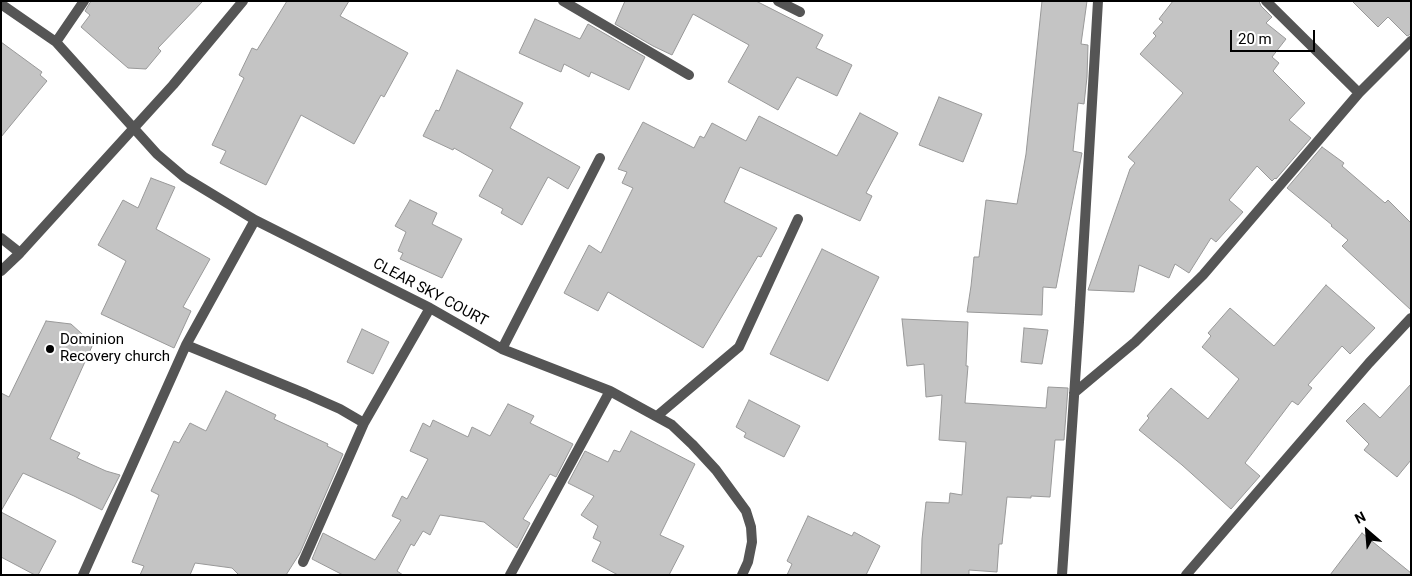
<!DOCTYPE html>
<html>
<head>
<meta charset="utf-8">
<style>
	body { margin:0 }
	#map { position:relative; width:1412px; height:576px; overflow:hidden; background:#fff; font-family:Roboto,sans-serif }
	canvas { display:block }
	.frame { position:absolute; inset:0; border:2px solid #000; pointer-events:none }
	.north { position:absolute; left:1342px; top:506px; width:50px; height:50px; -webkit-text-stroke:4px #fff; paint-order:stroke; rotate:333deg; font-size:14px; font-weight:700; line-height:20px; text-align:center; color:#000 }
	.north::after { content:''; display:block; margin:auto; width:18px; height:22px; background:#000; clip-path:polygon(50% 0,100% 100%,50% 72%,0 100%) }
	.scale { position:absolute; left:1230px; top:30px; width:85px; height:22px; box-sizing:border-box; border:2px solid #000; border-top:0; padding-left:6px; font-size:15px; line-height:18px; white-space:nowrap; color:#000; -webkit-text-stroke:4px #fff; paint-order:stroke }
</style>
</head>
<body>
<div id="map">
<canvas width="1412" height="576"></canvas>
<div class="frame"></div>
<div class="north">N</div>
<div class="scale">20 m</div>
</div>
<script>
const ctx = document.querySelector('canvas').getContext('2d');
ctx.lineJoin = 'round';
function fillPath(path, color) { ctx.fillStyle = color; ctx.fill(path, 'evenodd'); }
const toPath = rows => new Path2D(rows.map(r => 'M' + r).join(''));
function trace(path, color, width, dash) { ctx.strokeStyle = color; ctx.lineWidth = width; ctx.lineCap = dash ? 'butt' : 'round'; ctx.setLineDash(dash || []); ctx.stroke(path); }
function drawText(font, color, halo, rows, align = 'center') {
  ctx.font = font + ' Roboto,sans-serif'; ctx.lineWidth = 4.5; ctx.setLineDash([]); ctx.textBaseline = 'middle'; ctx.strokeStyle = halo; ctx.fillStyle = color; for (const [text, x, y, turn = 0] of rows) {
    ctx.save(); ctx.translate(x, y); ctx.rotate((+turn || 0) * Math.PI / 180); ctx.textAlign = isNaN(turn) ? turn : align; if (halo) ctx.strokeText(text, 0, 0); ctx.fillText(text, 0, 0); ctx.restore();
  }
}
const building = toPath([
	[91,1,203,1,158,48,161,51,146,69,128,68,81,27,90,15,85,11,91,1],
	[287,1,349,1,340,16,408,53,384,97,381,95,354,144,301,115,266,185,220,163,226,151,212,145,244,78,239,75,252,48,257,50,287,1],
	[625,1,756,1,823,35,816,48,852,65,837,96,797,77,778,110,728,82,749,45,693,14,672,55,653,46,615,24,625,1],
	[1042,1,1087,1,1081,44,1088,45,1087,77,1084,104,1078,103,1073,151,1082,153,1056,288,1043,287,1042,315,967,312,971,286,974,257,979,257,986,200,1017,204,1026,154,1042,1],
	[1173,1,1259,1,1261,6,1272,17,1266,23,1286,39,1272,57,1279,63,1273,71,1305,103,1289,120,1311,138,1276,179,1275,178,1272,181,1257,166,1229,200,1243,212,1216,242,1211,238,1189,273,1175,264,1169,278,1139,265,1134,292,1088,290,1130,169,1135,163,1128,157,1183,93,1140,54,1156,36,1153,33,1163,22,1159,19,1173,1],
	[1352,1,1411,1,1411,34,1407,36,1388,17,1378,27,1352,1],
	[535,19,580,39,588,24,645,57,629,90,591,72,589,77,564,64,561,72,519,53,535,19],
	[1,42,42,72,40,75,47,81,1,137,1,42],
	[457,70,523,103,510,128,580,167,568,189,548,177,522,225,501,213,503,209,479,196,493,170,454,148,453,150,423,136,436,110,439,111,457,70],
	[939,97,982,114,963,162,919,145,939,97],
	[860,113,898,133,866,193,872,196,860,221,740,167,724,202,777,228,761,257,758,256,703,348,608,292,598,311,564,293,589,245,601,253,633,188,622,183,627,172,618,169,643,122,694,148,700,136,704,138,712,123,746,141,759,116,837,156,860,113],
	[1322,147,1344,163,1342,166,1385,203,1388,200,1411,223,1411,310,1342,246,1348,240,1331,226,1332,225,1287,188,1322,147],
	[151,178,175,187,156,229,210,259,183,307,191,311,174,348,101,314,126,261,98,245,123,200,138,208,151,178],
	[410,200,437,213,432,224,462,239,442,278,400,259,403,253,398,251,406,232,395,226,410,200],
	[822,249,879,277,828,381,770,354,822,249],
	[1326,285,1375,328,1350,354,1342,346,1308,385,1312,388,1298,405,1292,401,1245,463,1260,476,1231,509,1182,465,1139,430,1149,418,1147,416,1171,388,1208,419,1239,379,1202,347,1211,336,1208,333,1230,308,1274,346,1326,285],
	[902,319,968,322,966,366,968,366,965,403,1046,408,1048,387,1068,388,1064,440,1055,440,1050,497,1031,496,1031,498,1007,497,1002,544,999,544,997,572,969,570,969,575,921,575,922,539,926,502,949,503,950,493,962,495,966,442,939,440,942,395,926,397,924,364,907,366,902,319],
	[46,321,71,324,93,344,50,439,80,453,77,458,106,471,120,475,102,510,74,496,23,473,1,511,1,393,9,397,46,321],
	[1024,328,1048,330,1042,364,1021,362,1024,328],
	[362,329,389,342,373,374,347,362,362,329],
	[1411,384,1411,460,1397,477,1364,450,1369,444,1346,421,1364,403,1380,418,1411,384],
	[226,391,276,415,274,419,328,444,327,446,343,454,300,553,286,575,239,575,232,568,195,563,190,575,140,575,144,566,132,562,159,495,151,491,174,441,179,443,190,423,206,431,226,391],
	[749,400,800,426,784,457,744,437,746,433,736,427,749,400],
	[508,404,534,416,530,423,573,444,556,477,550,474,523,519,530,523,517,548,484,522,440,515,430,535,423,531,414,546,411,544,397,571,403,575,343,575,312,559,323,533,375,560,401,520,392,516,402,496,407,499,428,459,410,451,423,423,430,427,433,420,468,437,472,427,490,436,508,404],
	[631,431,695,464,660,535,684,546,669,575,618,575,592,561,601,542,593,538,598,526,581,515,594,496,568,483,585,451,608,462,614,450,620,452,631,431],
	[1,512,56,541,38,575,35,575,1,557,1,512],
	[808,516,852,536,854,532,880,546,866,575,787,575,792,564,787,561,808,516],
	[1362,533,1411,573,1411,575,1330,575,1362,533]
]);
fillPath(building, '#c4c4c4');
trace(building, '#999', 1);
trace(toPath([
	[778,1,800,12]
]), '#555', 10);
trace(toPath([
	[563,1,689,75],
	[1266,1,1359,93],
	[1,4,56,42,157,154,184,177,255,220,430,308,502,349,610,391,672,425,692,444,716,470,746,511,751,527,752,542,748,562,742,575],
	[56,42,84,1],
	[1,238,20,253],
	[1,271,20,253,173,85,243,1],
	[186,345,306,394,340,409,364,423],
	[502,349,600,158],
	[1074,393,1135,342,1203,275,1359,93,1411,41],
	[657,416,739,347,798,219],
	[303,562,364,423,430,308],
	[83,575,186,345,255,220],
	[510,575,610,391],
	[1062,575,1079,322,1098,1],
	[1186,575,1369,363,1411,318]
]), '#555', 10);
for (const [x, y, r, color] of [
	[50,349,5,"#000"]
]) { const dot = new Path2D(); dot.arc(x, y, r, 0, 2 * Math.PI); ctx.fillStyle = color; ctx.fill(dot); trace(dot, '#fff', 2); }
drawText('15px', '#000', '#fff', [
	["CLEAR SKY COURT",430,293,28]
]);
drawText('15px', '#000', '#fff', [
	["Dominion",60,340],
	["Recovery church",60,357]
], 'left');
</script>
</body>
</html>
